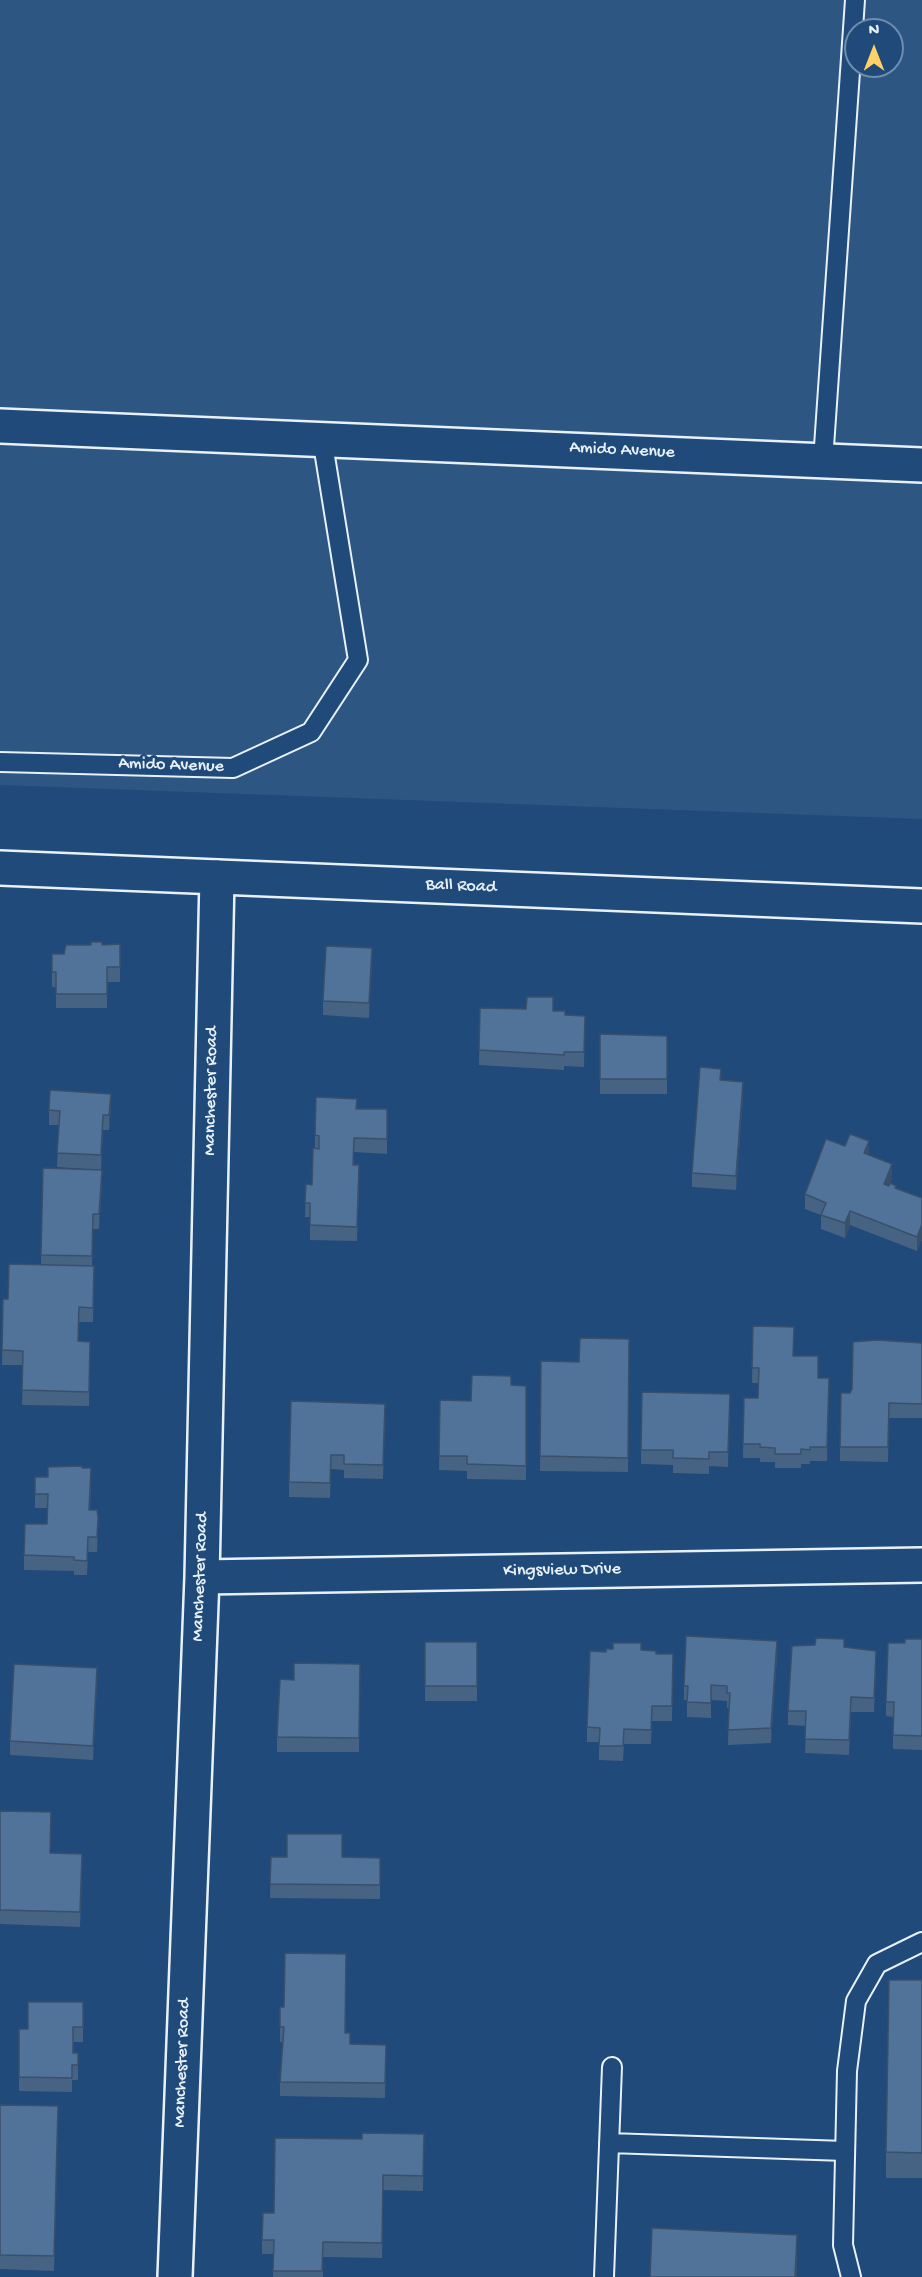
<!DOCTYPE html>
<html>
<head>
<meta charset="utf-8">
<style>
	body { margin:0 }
	#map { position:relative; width:922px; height:2277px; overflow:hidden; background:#1f4a7a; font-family:"Gochi Hand",sans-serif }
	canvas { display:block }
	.north { position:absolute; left:844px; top:18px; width:60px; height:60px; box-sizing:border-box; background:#1f4a7a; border:2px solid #6f8dac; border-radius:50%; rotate:0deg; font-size:16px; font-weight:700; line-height:24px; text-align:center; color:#e8f1f8 }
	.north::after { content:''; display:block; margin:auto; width:21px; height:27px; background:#ffd166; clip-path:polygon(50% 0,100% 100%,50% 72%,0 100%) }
</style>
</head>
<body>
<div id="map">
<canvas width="922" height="2277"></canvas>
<div class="north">N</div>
</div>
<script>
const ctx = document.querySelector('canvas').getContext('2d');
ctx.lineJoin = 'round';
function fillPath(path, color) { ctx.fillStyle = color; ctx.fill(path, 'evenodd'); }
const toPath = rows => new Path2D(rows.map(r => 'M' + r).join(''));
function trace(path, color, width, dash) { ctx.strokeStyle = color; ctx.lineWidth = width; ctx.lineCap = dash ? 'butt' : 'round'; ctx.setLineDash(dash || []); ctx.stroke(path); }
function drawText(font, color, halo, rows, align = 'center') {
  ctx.font = font + ' "Gochi Hand",sans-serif'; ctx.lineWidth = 6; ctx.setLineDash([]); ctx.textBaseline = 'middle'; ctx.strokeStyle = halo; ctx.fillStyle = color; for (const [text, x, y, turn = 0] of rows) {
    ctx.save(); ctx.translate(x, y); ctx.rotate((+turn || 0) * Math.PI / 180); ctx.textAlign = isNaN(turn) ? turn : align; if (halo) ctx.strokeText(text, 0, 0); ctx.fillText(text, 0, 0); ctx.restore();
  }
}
fillPath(toPath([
	[0,0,922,0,922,819,0,785],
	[856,30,892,30,892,66,856,66]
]), '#2e5683');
const lane = toPath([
	[823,461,855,0],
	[0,762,233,768,311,732,358,660,322,438],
	[609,2143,845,2151],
	[604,2277,612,2067],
	[851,2277,843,2245,847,2071,856,2001,877,1964,922,1942]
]);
const street = toPath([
	[0,426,922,465],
	[202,1577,922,1565],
	[175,2277,202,1577,217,877]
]);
const secondary = toPath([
	[0,868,922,906]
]);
trace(lane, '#e8f1f8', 22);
trace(street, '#e8f1f8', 38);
trace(secondary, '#e8f1f8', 38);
trace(lane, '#1f4a7a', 18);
trace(street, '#1f4a7a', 33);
trace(secondary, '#1f4a7a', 33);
fillPath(toPath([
	[120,944,120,982,107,982,107,1008,56,1008,56,987,52,987,52,954,64,954,102,945],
	[372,963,369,1018,323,1015,323,1001],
	[480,1008,553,1011,565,1015,585,1016,584,1067,564,1066,564,1070,479,1065],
	[600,1034,667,1036,667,1094,600,1094],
	[721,1080,743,1096,736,1190,692,1187,692,1173],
	[111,1108,109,1130,103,1130,101,1170,57,1167,59,1125,49,1125,49,1110],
	[357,1109,387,1109,387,1154,354,1152,354,1165,359,1180,357,1241,310,1240,310,1217,305,1217,306,1184,312,1185,315,1148,315,1135],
	[869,1155,892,1178,889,1185,922,1198,922,1239,917,1251,850,1225,845,1238,821,1229,821,1215,805,1209,805,1194],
	[102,1184,99,1229,93,1229,92,1266,94,1281,93,1322,79,1322,78,1341,90,1342,89,1406,22,1405,23,1365,2,1365,3,1299,8,1299,41,1265,41,1255],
	[753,1326,794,1356,818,1378,829,1378,827,1461,810,1461,810,1464,801,1464,801,1468,775,1468,775,1462,760,1462,760,1458,743,1458,744,1398,758,1398,758,1383,752,1383],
	[629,1339,628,1472,540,1471,541,1361,579,1362],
	[922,1343,922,1418,889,1418,888,1462,840,1461,840,1447],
	[511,1385,526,1386,526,1480,467,1479,467,1471,439,1470,440,1400,471,1401],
	[730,1394,728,1467,709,1466,709,1474,673,1473,673,1465,641,1464,641,1450],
	[385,1418,383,1479,344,1478,344,1470,331,1469,330,1498,289,1497,289,1482],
	[82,1468,91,1483,90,1510,98,1533,97,1552,88,1552,87,1575,74,1575,74,1571,24,1570,24,1555,47,1524,48,1508,35,1508,35,1477,48,1477],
	[922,1639,922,1750,893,1749,893,1717,886,1716,886,1702,905,1643],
	[425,1642,477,1642,477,1701,425,1701],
	[844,1647,876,1665,874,1712,851,1712,849,1755,805,1753,806,1726,788,1725,788,1711],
	[613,1649,641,1650,656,1654,673,1654,672,1721,652,1721,651,1744,624,1744,623,1761,599,1760,599,1742,587,1742,587,1727,606,1652],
	[777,1656,771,1743,728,1745,729,1708,727,1708,727,1701,711,1700,711,1718,687,1717,687,1700,684,1700,684,1686],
	[360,1664,359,1752,277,1752,277,1737,294,1680],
	[97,1682,93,1760,10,1755,10,1741],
	[0,1811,51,1827,50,1853,82,1868,80,1927,0,1924],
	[271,1857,380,1858,380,1899,270,1898],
	[922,1980,922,2178,886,2178,886,2152],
	[83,2002,83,2042,73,2042,73,2053,78,2053,78,2080,72,2080,72,2092,19,2091,19,2029,28,2029],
	[280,2007,345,2033,350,2044,386,2045,385,2098,280,2096,280,2082,283,2042,280,2042],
	[0,2105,58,2121,54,2271,0,2269],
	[424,2134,423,2191,383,2190,382,2258,323,2257,323,2277,273,2277,273,2254,262,2254,262,2240,274,2213,362,2139]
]), '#466384');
fillPath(toPath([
	[372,948,372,963,369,1018,369,1003],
	[743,1082,743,1096,736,1190,736,1176],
	[111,1094,111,1108,109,1130,109,1115],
	[103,1115,103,1130,101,1170,101,1155],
	[869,1141,869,1155,864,1153],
	[892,1164,892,1178,884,1198,884,1184],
	[102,1170,102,1184,99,1229,99,1214],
	[850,1211,850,1225,845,1238,845,1223],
	[922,1224,922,1239,917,1251,917,1237],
	[98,1518,98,1533,97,1552,97,1537],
	[777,1641,777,1656,771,1743,771,1728],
	[97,1668,97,1682,93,1760,93,1746],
	[797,2235,797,2277,795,2277]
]), '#39506b');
const building = toPath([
	[91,942,102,942,102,945,120,944,120,967,107,967,107,994,56,994,56,972,52,972,52,954,64,954,66,945,91,945,91,942],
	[326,946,372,948,369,1003,323,1001,326,946],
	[527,997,553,997,553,1011,565,1011,565,1015,585,1016,584,1052,564,1052,564,1055,479,1050,480,1008,526,1009,527,997],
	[600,1034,667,1036,667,1079,600,1079,600,1034],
	[700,1067,721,1069,720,1080,743,1082,736,1176,692,1173,700,1067],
	[50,1090,111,1094,109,1115,103,1115,101,1155,57,1153,60,1111,49,1110,50,1090],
	[316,1097,357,1099,356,1109,387,1109,387,1139,354,1138,353,1165,359,1165,357,1227,310,1225,310,1203,305,1203,306,1184,312,1185,313,1148,319,1149,319,1136,315,1135,316,1097],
	[850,1134,869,1141,864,1153,892,1164,884,1184,889,1186,890,1183,896,1186,895,1188,922,1198,922,1224,917,1237,850,1211,845,1223,821,1215,826,1203,805,1194,826,1139,845,1146,850,1134],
	[43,1168,102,1170,99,1214,93,1214,92,1256,41,1255,43,1168],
	[9,1264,94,1266,93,1308,79,1307,78,1341,90,1342,89,1392,22,1390,23,1351,2,1350,3,1299,8,1299,9,1264],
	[753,1326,794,1327,793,1356,818,1356,818,1378,829,1378,827,1447,810,1447,810,1450,801,1449,801,1454,775,1454,775,1448,760,1447,760,1444,743,1444,744,1398,758,1398,759,1368,752,1368,753,1326],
	[580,1338,629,1339,628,1458,540,1456,541,1361,579,1362,580,1338],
	[877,1340,922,1343,922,1404,889,1403,888,1447,840,1447,841,1393,850,1393,852,1389,853,1342,877,1340],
	[472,1375,511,1376,511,1385,526,1386,526,1466,467,1464,467,1456,439,1456,440,1400,471,1401,472,1375],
	[642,1392,730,1394,728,1452,709,1452,709,1459,673,1458,673,1450,641,1450,642,1392],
	[291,1401,385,1404,383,1465,344,1464,344,1455,331,1455,330,1483,289,1482,291,1401],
	[82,1466,82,1468,91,1468,89,1510,97,1510,98,1518,97,1537,88,1537,87,1561,74,1560,74,1557,24,1555,25,1524,47,1524,48,1494,35,1494,35,1477,48,1477,48,1467,82,1466],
	[686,1636,777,1641,771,1728,728,1730,730,1693,727,1693,727,1686,711,1685,711,1703,687,1702,688,1686,684,1686,686,1636],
	[816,1638,844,1639,844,1647,876,1651,874,1698,851,1697,849,1740,805,1739,806,1711,788,1711,792,1646,815,1645,816,1638],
	[905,1639,922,1639,922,1736,893,1735,894,1702,886,1702,888,1643,905,1643,905,1639],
	[425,1642,477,1642,477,1686,425,1686,425,1642],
	[613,1643,641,1643,641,1650,656,1651,656,1654,673,1654,672,1706,652,1706,651,1730,624,1729,623,1746,599,1746,600,1728,587,1727,590,1651,606,1652,606,1649,613,1649,613,1643],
	[294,1663,360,1664,359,1738,277,1737,280,1679,294,1680,294,1663],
	[14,1664,97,1668,93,1746,10,1741,14,1664],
	[0,1811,51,1812,50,1853,82,1854,80,1912,0,1910,0,1811],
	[287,1834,342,1834,342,1857,380,1858,380,1885,270,1884,271,1857,287,1857,287,1834],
	[285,1953,346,1954,345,2033,350,2033,350,2044,386,2045,385,2083,280,2082,284,2027,280,2027,280,2007,284,2007,285,1953],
	[889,1980,922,1980,922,2153,886,2152,889,1980],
	[28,2002,83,2002,83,2027,73,2027,73,2053,78,2053,78,2065,72,2065,72,2078,19,2077,19,2029,28,2029,28,2002],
	[0,2105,58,2106,54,2256,0,2255,0,2105],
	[362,2133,424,2134,423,2176,383,2175,382,2243,323,2242,322,2271,273,2271,274,2240,262,2240,263,2213,274,2213,275,2138,362,2139,362,2133],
	[652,2228,797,2235,795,2277,650,2277,652,2228]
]);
fillPath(building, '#517399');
trace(building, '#39506b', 1.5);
drawText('18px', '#e8f1f8', '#1f4a7a', [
	["Amido Avenue",622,451,3],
	["Amido Avenue",171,766,2],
	["Ball Road",461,887,2],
	["Manchester Road",212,1091,-89],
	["Kingsview Drive",562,1571,-1],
	["Manchester Road",201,1577,-88],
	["Manchester Road",183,2063,-88]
]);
</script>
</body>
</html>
